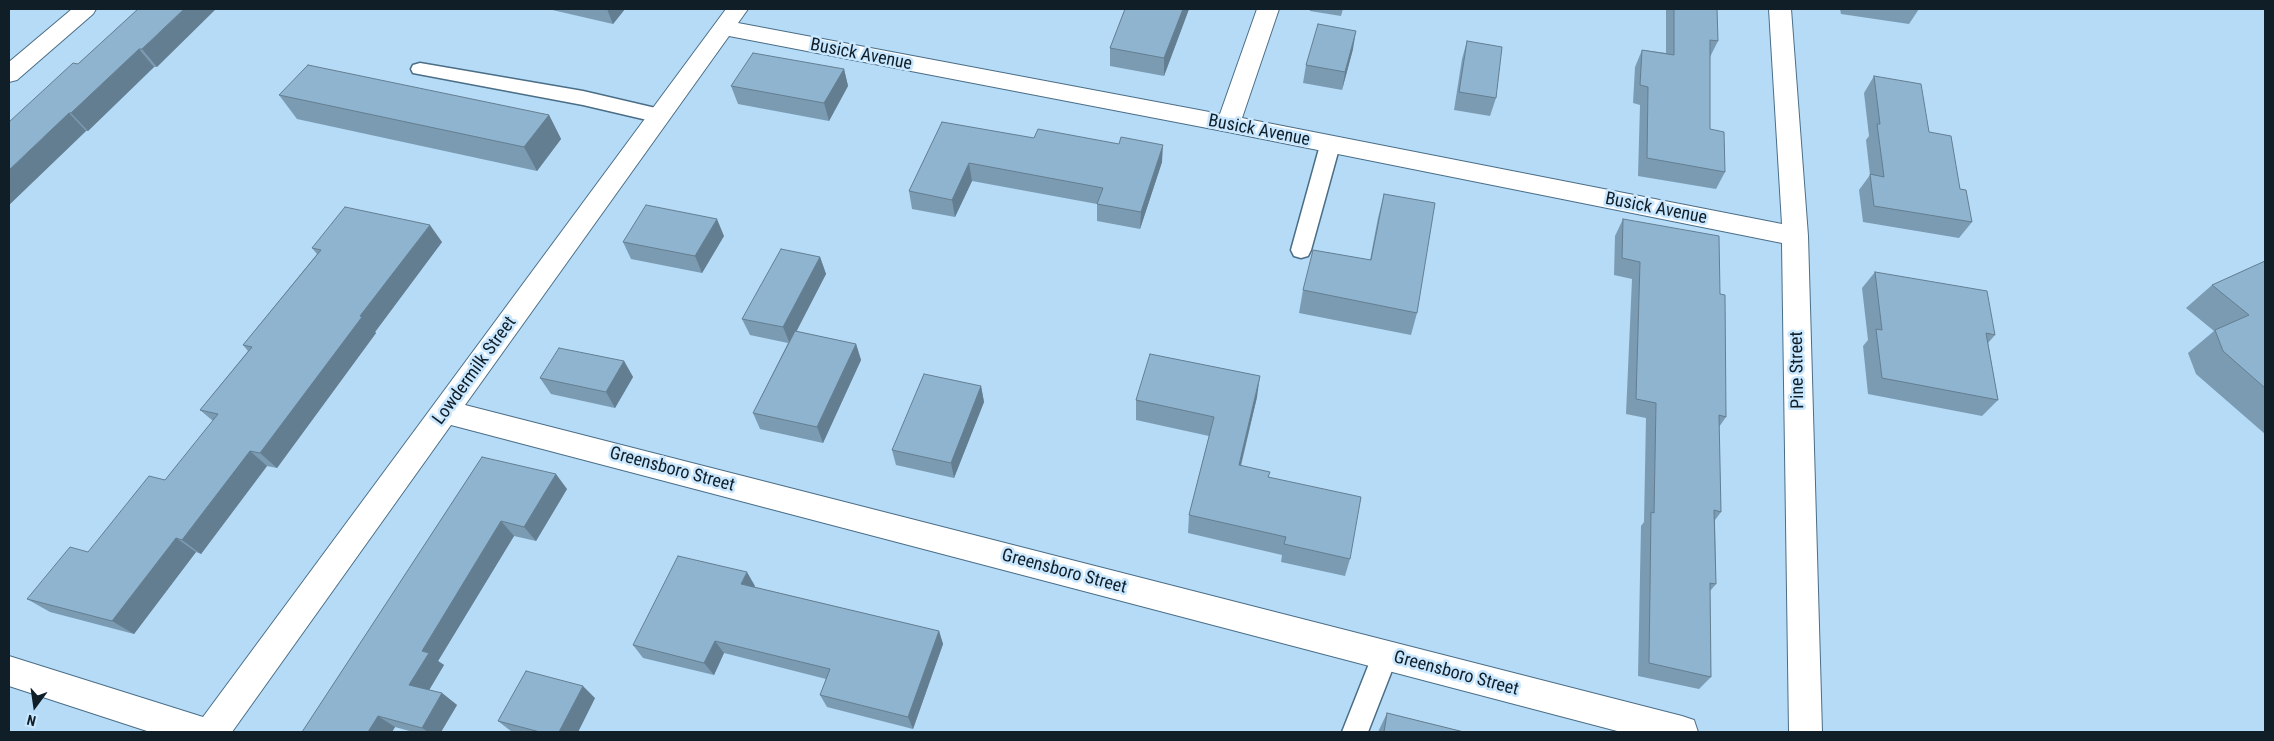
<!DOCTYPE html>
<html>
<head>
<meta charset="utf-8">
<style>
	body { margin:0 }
	#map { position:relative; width:2274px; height:741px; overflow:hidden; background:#b5dbf7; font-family:"Roboto Condensed",sans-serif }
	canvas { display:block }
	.frame { position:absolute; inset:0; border:10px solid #101e28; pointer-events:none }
	.north { position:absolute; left:10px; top:681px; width:50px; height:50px; -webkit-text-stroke:4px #c9e7fe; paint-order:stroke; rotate:194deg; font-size:14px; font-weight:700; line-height:20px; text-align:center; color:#101e28 }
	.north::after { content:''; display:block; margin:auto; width:18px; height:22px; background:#101e28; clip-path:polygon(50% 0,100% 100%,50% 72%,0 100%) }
</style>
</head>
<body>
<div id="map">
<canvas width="2274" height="741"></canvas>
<div class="frame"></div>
<div class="north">N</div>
</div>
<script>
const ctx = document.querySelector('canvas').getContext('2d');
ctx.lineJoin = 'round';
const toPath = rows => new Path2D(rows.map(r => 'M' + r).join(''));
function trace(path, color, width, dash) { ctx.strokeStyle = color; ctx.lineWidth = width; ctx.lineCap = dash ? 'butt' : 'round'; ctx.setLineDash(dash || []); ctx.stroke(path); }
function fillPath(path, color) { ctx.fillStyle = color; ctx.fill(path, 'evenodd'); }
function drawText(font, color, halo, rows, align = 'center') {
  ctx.font = font + ' "Roboto Condensed",sans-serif'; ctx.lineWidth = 5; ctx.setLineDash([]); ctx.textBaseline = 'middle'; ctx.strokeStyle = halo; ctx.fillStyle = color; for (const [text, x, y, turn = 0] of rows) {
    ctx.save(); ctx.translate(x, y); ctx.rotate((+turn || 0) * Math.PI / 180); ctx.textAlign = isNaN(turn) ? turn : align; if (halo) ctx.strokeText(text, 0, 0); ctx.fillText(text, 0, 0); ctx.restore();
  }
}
const lane = toPath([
	[420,63,583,91,660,109,667,111,670,116,667,121,660,123,583,105,413,73,411,69,413,65,420,63],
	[1330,138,1337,140,1340,145,1311,250,1308,256,1301,258,1294,256,1291,250,1320,145,1323,140,1330,138],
	[1385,643,1394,646,1398,655,1368,732,1342,732,1376,646,1385,643]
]);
const street = toPath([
	[72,9,96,9,93,14,17,80,9,82,9,62,72,9],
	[726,9,748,9,738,23,1220,114,1257,9,1279,9,1242,118,1782,224,1769,9,1791,9,1808,236,1822,732,1789,732,1782,243,1228,132,729,36,465,405,1682,716,1694,720,1698,732,1621,732,451,425,232,732,150,732,9,686,9,656,203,717,726,9]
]);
trace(lane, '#4b6e87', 3);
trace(street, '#4b6e87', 2);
fillPath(lane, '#fff');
fillPath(street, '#fff');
fillPath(toPath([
	[138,9,157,67,154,67,88,131,86,131,9,205,78,64],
	[548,9,625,9,613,24],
	[1125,9,1189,9,1164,76,1110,66,1110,48],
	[1310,9,1343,9,1341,16,1310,11],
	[1666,9,1717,9,1718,41,1710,57,1710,129,1725,172,1716,189,1638,176,1640,105,1633,103,1635,67,1642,50,1666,53],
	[1840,9,1919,9,1909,24,1841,14],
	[1467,41,1496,98,1490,116,1454,110,1462,59],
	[1353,49,1342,90,1303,83,1306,65],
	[844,69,848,86,829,121,738,104,731,86],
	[1874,76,1929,132,1960,189,1972,222,1959,238,1863,222,1859,190,1870,175,1866,140,1869,136,1864,93],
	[279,95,549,115,561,139,537,171,297,119],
	[942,122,1162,162,1140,229,1097,221,1097,204,972,181,955,217,912,209,909,191],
	[1384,194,1417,313,1411,335,1299,313,1303,290,1370,260,1378,218],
	[1623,219,1720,294,1726,417,1719,427,1721,512,1715,520,1716,584,1710,591,1711,677,1699,689,1638,676,1641,526,1644,522,1646,418,1626,414,1632,279,1614,275,1615,236],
	[724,236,702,273,631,259,623,242],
	[442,242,375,332,376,333,277,468,267,466,201,554,196,552,134,634,50,612,27,599,88,552,165,480,213,421,200,410,248,351,243,345,317,254,312,248],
	[820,257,826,274,796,331,856,344,861,360,823,443,760,429,753,413,788,343,750,335,742,319],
	[2265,261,2265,434,2196,374,2188,353,2214,331,2186,308,2212,285],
	[1875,272,1995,335,1988,343,1998,400,1982,416,1868,394,1863,346,1868,340,1862,288],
	[624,361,633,377,615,408,551,394,540,378],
	[981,386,984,402,954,478,896,465,892,450],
	[1257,397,1241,466,1269,477,1350,559,1345,576,1281,562,1282,555,1188,533,1189,515,1209,436,1136,420,1136,400],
	[482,457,567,489,536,541,514,536,438,661,444,665,429,690,442,693,457,705,441,732,413,732,395,727,392,732,302,732],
	[755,586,754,587,939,631,943,644,913,729,827,707,820,695,826,679,724,653,714,675,643,658,633,645],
	[595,698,578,732,512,732,498,721],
	[1387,713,1464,732,1378,732]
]), '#7b9bb2');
fillPath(toPath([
	[184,9,216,9,157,67,142,49],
	[607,9,625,9,613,24],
	[1183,9,1189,9,1164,76,1164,58],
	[1356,31,1353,49,1342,90,1345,72],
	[139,49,154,67,88,131,71,113],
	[844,69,848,86,829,121,824,103],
	[69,113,86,131,9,205,9,170],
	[549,115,561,139,537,171,524,147],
	[1163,145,1162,162,1140,229,1141,212],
	[969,163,972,181,955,217,952,200],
	[717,219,724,236,702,273,695,256],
	[430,225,442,242,375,332,376,333,277,468,260,453,360,316],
	[820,257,826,274,790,344,783,327],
	[856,344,861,360,823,443,817,427],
	[624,361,633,377,615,408,606,392],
	[1260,376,1257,397,1236,484,1239,465],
	[981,386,984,402,954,478,951,463],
	[250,451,267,466,201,554,182,540],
	[556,474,567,489,536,541,524,527],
	[501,521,514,536,438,661,444,665,425,697,409,685,422,651],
	[176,538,196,552,134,634,112,621],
	[747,572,755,586,750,597,741,584],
	[939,631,943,644,913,729,908,717],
	[715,641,724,653,714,675,704,663],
	[583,686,595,698,578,732,559,732],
	[442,693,457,705,441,732,428,732,422,728],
	[378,716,395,727,392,732,368,732]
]), '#647e91');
const building = toPath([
	[138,9,184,9,142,49,139,49,71,113,69,113,9,170,9,122,73,63,78,64,138,9],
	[1125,9,1183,9,1164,58,1110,48,1125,9],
	[1674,9,1717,9,1718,41,1710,40,1710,129,1724,132,1725,172,1647,158,1648,87,1640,85,1642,50,1674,55,1674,9],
	[1318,24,1356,31,1345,72,1306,65,1318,24],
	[1467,41,1502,47,1496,98,1459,92,1467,41],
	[753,53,844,69,824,103,731,86,753,53],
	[308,65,549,115,524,147,279,95,308,65],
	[1874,76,1921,84,1929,132,1951,136,1960,189,1966,190,1972,222,1874,206,1870,174,1884,177,1877,124,1880,124,1874,76],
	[942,122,1034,138,1038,129,1119,144,1121,137,1163,145,1141,212,1097,204,1103,188,969,163,952,200,909,191,942,122],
	[1384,194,1435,203,1417,313,1303,290,1313,250,1371,260,1384,194],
	[646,205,717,219,695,256,623,242,646,205],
	[345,207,430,225,360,316,362,317,260,453,250,451,182,540,176,538,112,621,27,599,70,547,88,552,149,476,165,480,218,414,200,410,252,347,243,345,321,250,312,248,345,207],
	[1623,219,1719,236,1720,294,1725,295,1726,417,1719,415,1721,512,1714,510,1716,584,1710,583,1711,677,1649,663,1651,512,1654,513,1656,403,1636,399,1640,262,1622,258,1623,219],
	[781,249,820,257,783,327,742,319,781,249],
	[2265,261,2265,388,2223,351,2215,330,2249,315,2212,285,2265,261],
	[1875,272,1987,291,1995,335,1986,333,1998,400,1882,378,1876,329,1882,330,1875,272],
	[795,331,856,344,817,427,753,413,795,331],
	[559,348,624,361,606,392,540,378,559,348],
	[1150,354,1260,376,1239,465,1270,472,1268,477,1361,497,1350,559,1284,544,1286,537,1189,515,1214,417,1136,400,1150,354],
	[924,374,981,386,951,463,892,450,924,374],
	[482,457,556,474,524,527,501,521,422,651,429,653,409,685,442,693,422,728,378,716,368,732,302,732,482,457],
	[678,556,747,572,741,584,939,631,908,717,820,695,830,669,715,641,704,663,633,645,678,556],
	[526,671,583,686,559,732,540,732,498,721,526,671],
	[1387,713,1464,732,1384,732,1387,713]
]);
fillPath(building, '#8fb4cf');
trace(building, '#647e91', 1);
drawText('18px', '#101e28', '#c9e7fe', [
	["Busick Avenue",861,55,11],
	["Busick Avenue",1259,131,11],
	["Busick Avenue",1656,209,11],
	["Pine Street",1798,370,-91],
	["Lowdermilk Street",475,371,-54],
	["Greensboro Street",672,470,15],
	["Greensboro Street",1064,572,15],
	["Greensboro Street",1456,674,15]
]);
</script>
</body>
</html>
